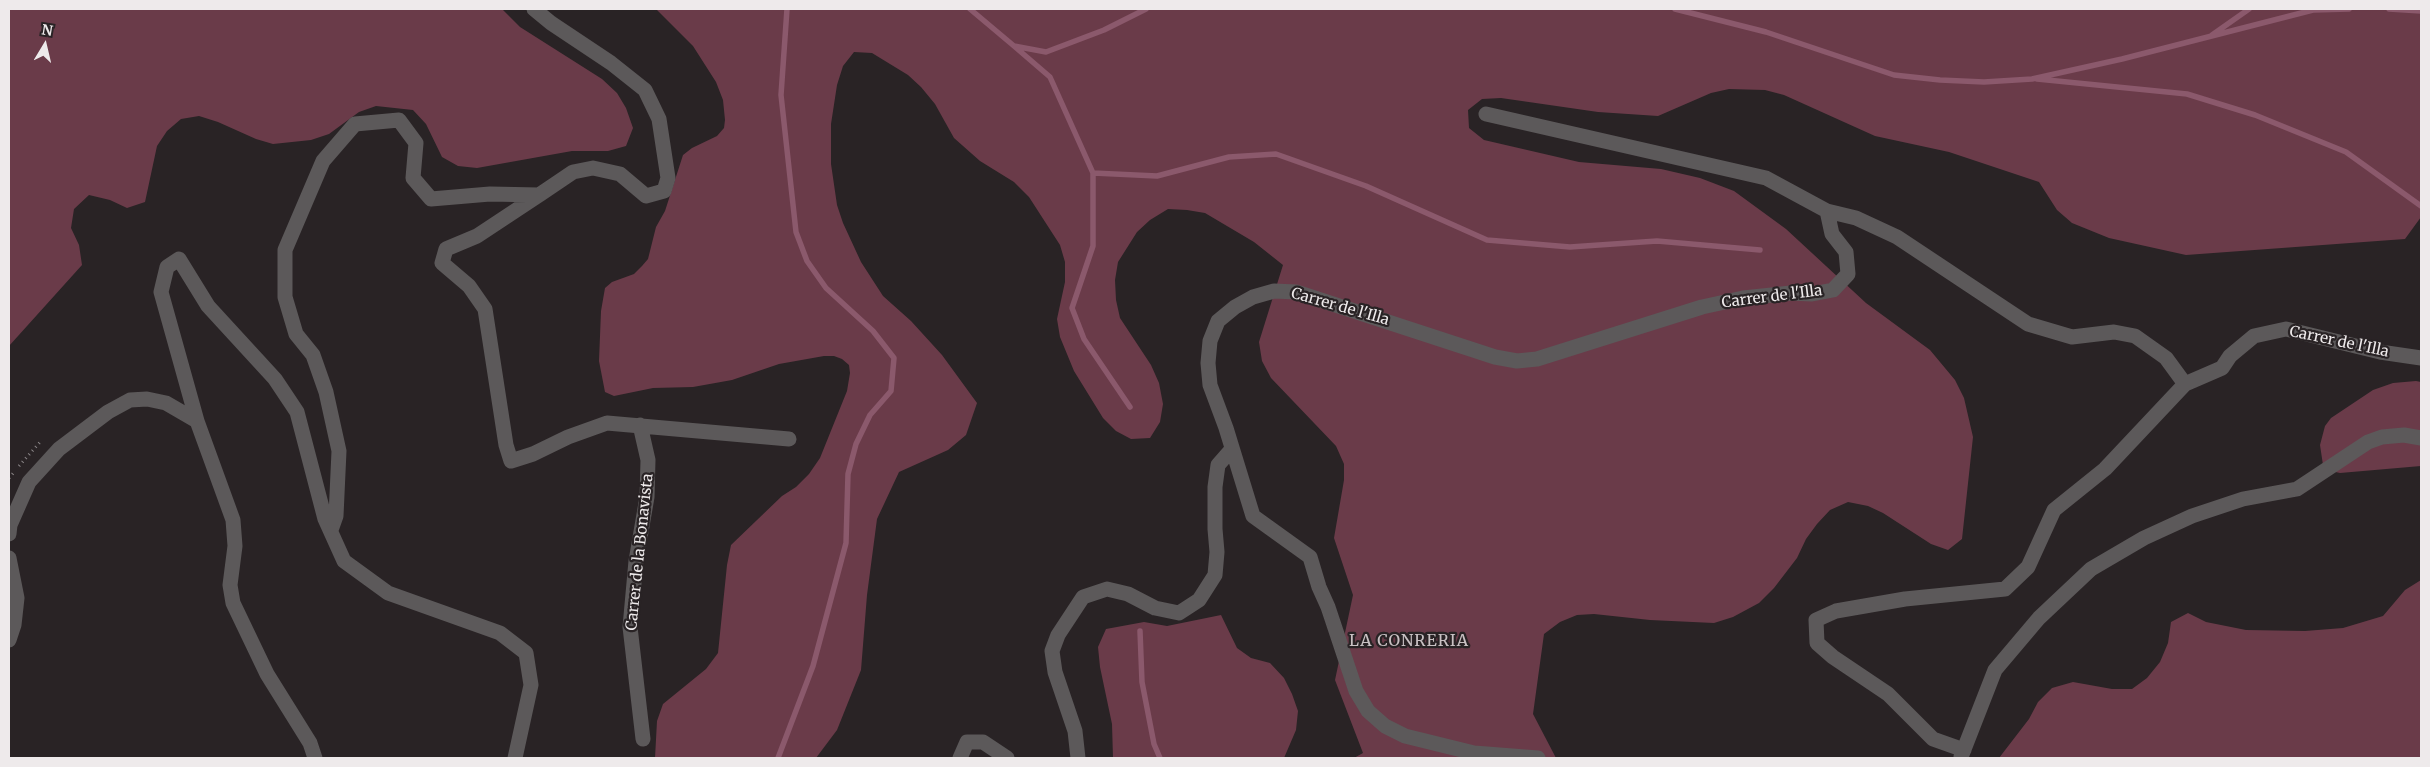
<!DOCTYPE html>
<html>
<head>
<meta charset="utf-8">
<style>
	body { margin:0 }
	#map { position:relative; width:2430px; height:767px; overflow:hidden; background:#292325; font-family:Merriweather,serif }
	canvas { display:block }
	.frame { position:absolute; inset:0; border:10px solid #eeeaeb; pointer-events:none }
	.north { position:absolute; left:20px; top:20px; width:50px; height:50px; -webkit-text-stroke:4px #292325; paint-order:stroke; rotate:9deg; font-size:14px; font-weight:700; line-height:20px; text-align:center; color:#eeeaeb }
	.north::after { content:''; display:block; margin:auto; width:18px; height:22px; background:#eeeaeb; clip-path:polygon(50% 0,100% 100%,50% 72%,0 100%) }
</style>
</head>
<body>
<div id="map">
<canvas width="2430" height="767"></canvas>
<div class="frame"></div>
<div class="north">N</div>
</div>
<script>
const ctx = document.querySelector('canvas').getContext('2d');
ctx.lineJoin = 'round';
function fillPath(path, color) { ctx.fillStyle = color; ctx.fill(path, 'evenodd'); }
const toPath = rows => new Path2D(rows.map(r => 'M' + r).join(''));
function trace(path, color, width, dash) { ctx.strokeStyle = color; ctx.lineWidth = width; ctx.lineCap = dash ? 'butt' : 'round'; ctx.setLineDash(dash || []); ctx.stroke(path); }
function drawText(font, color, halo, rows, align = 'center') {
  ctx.font = font + ' Merriweather,serif'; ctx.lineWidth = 4.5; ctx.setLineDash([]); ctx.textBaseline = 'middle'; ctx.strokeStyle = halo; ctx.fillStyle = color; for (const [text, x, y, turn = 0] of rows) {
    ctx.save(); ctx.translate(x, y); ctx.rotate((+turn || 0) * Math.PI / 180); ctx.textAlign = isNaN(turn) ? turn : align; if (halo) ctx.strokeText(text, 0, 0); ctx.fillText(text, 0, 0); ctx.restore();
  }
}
fillPath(toPath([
	[9,9,502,9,520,27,602,79,617,93,626,108,633,128,626,146,608,151,572,151,477,168,458,166,442,157,426,124,413,110,376,106,359,112,329,134,311,140,273,144,256,139,218,122,199,116,181,119,167,131,157,146,145,202,127,208,110,200,89,195,74,209,71,228,79,245,82,265,9,346],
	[656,9,2421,9,2421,217,2405,239,2186,255,2109,238,2072,223,2057,210,2039,182,1949,152,1875,136,1784,95,1765,90,1729,89,1711,93,1658,116,1598,112,1501,98,1482,99,1468,110,1469,128,1484,140,1579,162,1661,169,1700,178,1734,191,1786,229,1866,303,1930,350,1955,380,1964,398,1973,437,1962,539,1948,550,1931,544,1883,513,1868,506,1848,502,1830,510,1817,524,1806,539,1797,558,1774,588,1759,603,1733,617,1714,623,1650,620,1594,614,1577,615,1560,622,1544,634,1533,714,1556,758,1354,758,1363,753,1335,680,1353,595,1334,538,1344,480,1344,464,1336,446,1271,378,1262,361,1259,342,1283,265,1254,242,1205,213,1187,210,1168,209,1150,220,1137,232,1118,262,1115,280,1116,300,1120,318,1151,365,1159,383,1163,404,1160,422,1150,438,1131,439,1116,431,1103,418,1074,371,1060,337,1057,319,1065,282,1065,262,1060,245,1029,197,1014,182,980,161,954,138,935,104,921,87,908,75,872,53,854,52,843,66,837,85,831,124,831,164,837,205,843,223,861,262,883,296,911,321,942,355,977,403,966,435,948,450,899,472,877,519,867,595,861,670,837,730,816,758,655,758,657,721,663,704,706,669,718,653,727,565,731,545,782,496,796,487,809,474,820,458,847,391,850,373,849,365,842,359,834,356,824,356,779,364,732,380,693,387,653,388,614,396,605,392,599,361,601,311,605,288,612,282,634,274,642,266,648,259,656,227,665,211,683,155,692,148,717,136,724,128,725,120,723,100,716,82,693,46],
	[2416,381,2421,382,2421,466,2340,473,2331,471,2323,465,2320,445,2325,426,2331,418,2373,390,2393,383],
	[2421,580,2421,758,1999,758,2029,719,2038,702,2052,688,2073,682,2112,689,2132,689,2147,678,2160,662,2168,643,2171,622,2188,613,2206,622,2246,630,2305,631,2343,628,2383,616,2405,590],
	[1221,615,1237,648,1251,658,1270,663,1284,678,1292,694,1298,711,1296,730,1284,758,1113,758,1112,724,1100,667,1098,647,1106,629,1144,622,1167,626]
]), '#6a3b49');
trace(toPath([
	[970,9,1014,46,1046,52,1104,30,1146,9],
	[1675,9,1766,32,1894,75,1940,80,1984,82,2032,79,2122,59,2313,10,2349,9],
	[2389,9,2421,11],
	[2212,35,2249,9],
	[1014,46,1050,77,1093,173,1157,176,1229,157,1276,154,1366,186,1487,240,1570,247,1657,241,1760,250],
	[2037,79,2187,94,2255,115,2346,152,2421,206],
	[1093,173,1093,246,1072,308,1084,339,1130,407],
	[1140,631,1142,682,1154,744,1160,758],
	[778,758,813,666,846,543,848,474,856,444,870,415,891,391,894,358,873,331,826,288,807,261,796,232,781,95,787,9]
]), '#8b596c', 5.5);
trace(toPath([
	[19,466,41,441],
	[9,478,15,471]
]), '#8b8688', 3, [1, 4]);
trace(toPath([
	[1486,114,1766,178,1827,211,1856,218,1897,237,2028,324,2072,337,2114,332,2135,336,2166,358,2185,384],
	[539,195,477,236,446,249,442,263,469,286,485,309,506,445,511,461,533,454,568,437,607,423,789,439],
	[640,425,648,460,647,497,636,561,630,627,643,739],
	[331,530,336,516,339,451,326,392,313,355,296,334,285,297,285,250,323,161,355,124,399,120,416,143,413,178,431,199,490,194,539,195,573,172,593,168,620,174,646,196,664,191,668,178,659,119,645,90,611,63,551,23,534,9],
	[9,534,10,525,29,482,59,449,108,412,130,400,147,399,166,403,197,421],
	[9,558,17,598,14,625,9,640],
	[1964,750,1933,739,1888,694,1833,657,1817,643,1816,620,1836,611,1905,599,2005,589,2028,567,2054,510,2105,469,2185,384,2222,368,2230,356,2254,336,2286,329,2380,352,2421,358],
	[1961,757,1995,670,2039,618,2091,569,2144,538,2192,516,2243,499,2297,489,2368,442,2382,437,2404,435,2421,438],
	[315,758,310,743,267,674,233,603,230,585,235,546,233,520,197,421,161,292,167,267,179,259,208,306,275,379,297,412,325,519,344,561,388,593,500,633,526,653,531,685,515,758],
	[960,758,967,742,983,742,1007,758],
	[1078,758,1075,731,1055,672,1052,651,1058,635,1083,597,1107,589,1128,594,1155,608,1179,613,1199,600,1215,575,1217,552,1215,529,1215,487,1218,465,1232,449],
	[1538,758,1474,753,1405,736,1385,726,1368,711,1356,691,1328,607,1319,587,1310,557,1253,516,1226,428,1210,385,1208,363,1210,341,1218,321,1235,307,1253,297,1274,291,1296,292,1495,357,1517,361,1537,359,1702,307,1743,298,1791,293,1812,294,1833,290,1848,274,1846,252,1832,234,1827,211]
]), '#5c595a', 15);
drawText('15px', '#eeeaeb', '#292325', [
	["Carrer de l'Illa",1772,297,-7],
	["Carrer de l'Illa",1340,307,16],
	["Carrer de l'Illa",2339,342,12],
	["Carrer de la Bonavista",640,552,-84]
]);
ctx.letterSpacing = '1px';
drawText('16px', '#c9c1c3', '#292325', [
	["LA CONRERIA",1409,641]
]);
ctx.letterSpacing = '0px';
</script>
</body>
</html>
